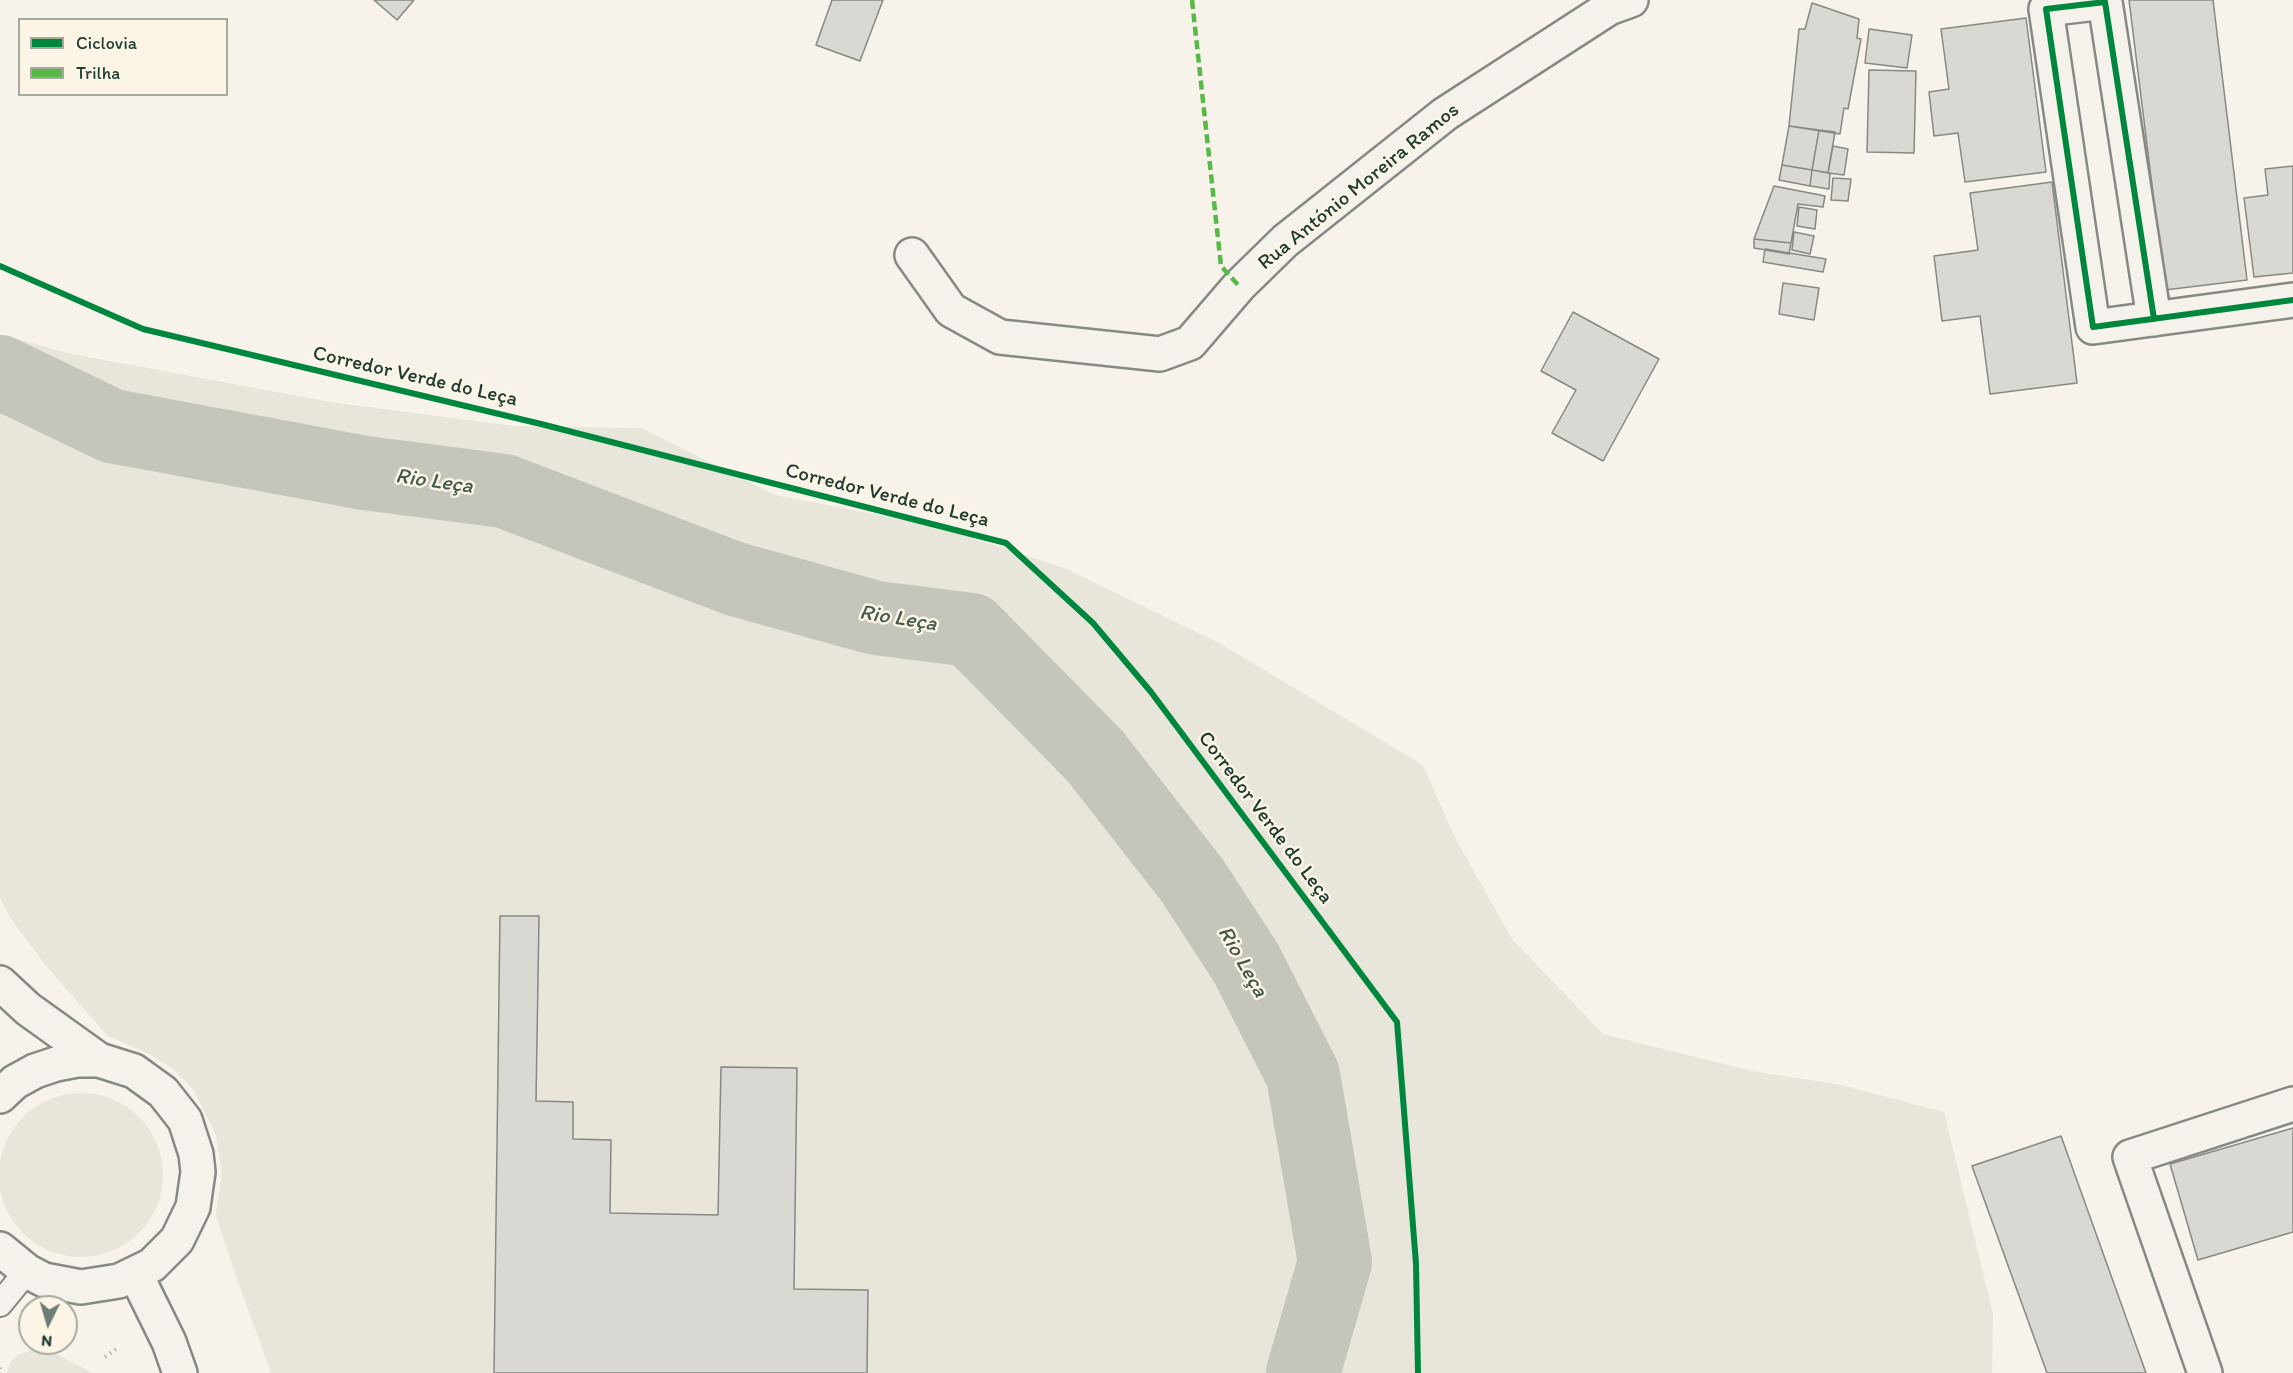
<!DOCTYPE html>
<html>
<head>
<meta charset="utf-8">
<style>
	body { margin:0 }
	#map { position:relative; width:2293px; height:1373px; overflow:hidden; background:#f7f3ea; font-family:Itim,sans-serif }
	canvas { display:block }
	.legend { position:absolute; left:18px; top:18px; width:210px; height:78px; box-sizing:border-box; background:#fcf5e5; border:2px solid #a4ab9e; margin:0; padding:8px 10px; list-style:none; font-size:18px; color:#1f3d34 }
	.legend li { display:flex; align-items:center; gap:12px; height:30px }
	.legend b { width:30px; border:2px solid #a4ab9e }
	.north { position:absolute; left:18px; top:1295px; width:60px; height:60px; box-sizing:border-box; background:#fcf5e5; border:2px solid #a4ab9e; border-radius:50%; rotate:185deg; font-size:16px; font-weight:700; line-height:24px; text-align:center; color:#1f3d34 }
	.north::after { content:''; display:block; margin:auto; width:21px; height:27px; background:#6b7d74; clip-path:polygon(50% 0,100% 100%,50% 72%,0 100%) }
</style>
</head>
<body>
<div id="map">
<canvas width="2293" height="1373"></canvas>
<ul class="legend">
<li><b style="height:8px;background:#00873e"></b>Ciclovia</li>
<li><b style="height:8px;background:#58b947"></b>Trilha</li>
</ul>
<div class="north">N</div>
</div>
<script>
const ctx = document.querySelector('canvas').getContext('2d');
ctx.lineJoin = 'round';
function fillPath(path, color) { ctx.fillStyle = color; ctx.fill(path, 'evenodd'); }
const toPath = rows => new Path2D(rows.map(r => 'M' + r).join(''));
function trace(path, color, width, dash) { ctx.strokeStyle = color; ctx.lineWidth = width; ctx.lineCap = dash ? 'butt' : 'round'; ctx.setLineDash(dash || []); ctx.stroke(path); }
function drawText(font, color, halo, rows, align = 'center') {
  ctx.font = font + ' Itim,sans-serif'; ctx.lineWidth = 5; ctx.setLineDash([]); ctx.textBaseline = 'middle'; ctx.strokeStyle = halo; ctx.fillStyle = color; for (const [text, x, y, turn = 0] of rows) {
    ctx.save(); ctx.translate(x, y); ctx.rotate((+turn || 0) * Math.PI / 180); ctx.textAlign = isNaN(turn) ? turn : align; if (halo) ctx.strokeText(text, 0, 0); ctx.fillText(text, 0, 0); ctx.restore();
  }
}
fillPath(toPath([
	[0,603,551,672,891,869,964,1373,271,1373,216,1215,222,1173,216,1135,209,1116,193,1089,172,1068,148,1053,108,1036,48,968,12,920,0,898]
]), '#e9e5d9');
fillPath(toPath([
	[0,334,67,353,330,402,514,426,641,428,775,495,940,527,1064,568,1219,643,1423,765,1454,836,1512,939,1603,1034,1752,1071,1841,1085,1944,1112,1993,1314,1992,1373,867,1373,867,1331,928,1332,892,1069,863,1067,863,985,857,957,838,904,825,885,796,853,756,828,484,722,483,709,476,693,463,679,447,671,420,670,403,677,391,687,0,679],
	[0,705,374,713,379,719,374,725,0,719],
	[503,760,724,845,775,871,791,885,819,925,834,969,837,1006,836,1068,797,1068,799,918,500,916],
	[81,766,381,771,399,781,400,783,384,783,75,778,74,809,62,809,43,817,33,827,26,846,29,867,37,879,37,920,105,1012,127,997,149,1031,200,1073,229,1116,237,1137,240,1174,262,1224,232,1238,292,1373,271,1373,231,1262,216,1215,222,1173,216,1135,193,1089,172,1068,148,1053,108,1036,48,968,12,920,0,898,0,808,5,800,33,776,57,767],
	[105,877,397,881,397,889,120,886,104,885],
	[166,985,397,989,397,996,171,994],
	'-1 1175a82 82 0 1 1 164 0a82 82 0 1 1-164 0Z',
	[260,1094,395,1095,395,1104,264,1102],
	[33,1350,56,1354,93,1373,7,1373,10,1363,17,1355]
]), '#e8e5da');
trace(toPath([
	[0,372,112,426,365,473,504,491,735,579,876,618,971,630,1095,756,1192,880,1246,963,1303,1075,1335,1262,1303,1373]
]), '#c4c6bb', 74);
const building = toPath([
	[374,0,414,0,397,20,374,0],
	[832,0,883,0,860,61,816,45,832,0],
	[2129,0,2213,0,2247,280,2165,290,2129,0],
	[1812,3,1859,19,1857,38,1861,39,1848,109,1844,108,1840,134,1789,126,1799,29,1805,29,1812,3],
	[2026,18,2046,172,1965,182,1958,133,1934,136,1929,92,1949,89,1941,29,2026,18],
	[1869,29,1912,35,1907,68,1865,63,1869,29],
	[1869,70,1916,71,1914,153,1867,152,1869,70],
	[1789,126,1819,130,1812,170,1782,165,1789,126],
	[1819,130,1835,132,1828,173,1812,170,1819,130],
	[1833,146,1848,149,1844,175,1828,173,1833,146],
	[1782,165,1812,170,1810,186,1779,180,1782,165],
	[2293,166,2293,273,2254,277,2244,198,2268,195,2265,169,2293,166],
	[1812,170,1830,173,1829,189,1810,186,1812,170],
	[1833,178,1851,179,1848,201,1831,200,1833,178],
	[2052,182,2077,383,1990,394,1980,316,1942,321,1934,256,1978,250,1970,193,2052,182],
	[1774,186,1825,196,1823,207,1798,204,1791,243,1754,239,1774,186],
	[1799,207,1817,210,1815,229,1797,226,1799,207],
	[1794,232,1814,236,1810,254,1792,250,1794,232],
	[1754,239,1791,243,1789,254,1754,248,1754,239],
	[1765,249,1826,259,1823,272,1763,262,1765,249],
	[1783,283,1819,288,1814,320,1779,314,1783,283],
	[1573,312,1659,359,1603,461,1552,433,1576,390,1541,371,1573,312],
	[500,916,539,916,536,1101,573,1102,573,1139,611,1140,610,1213,718,1215,721,1067,797,1068,794,1289,868,1290,867,1373,494,1373,500,916],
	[2293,1128,2293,1232,2198,1260,2170,1164,2293,1128],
	[2061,1136,2146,1373,2047,1373,1972,1166,2061,1136]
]);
fillPath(building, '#dad8d2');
trace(building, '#868984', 1.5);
const service = toPath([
	[0,1304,27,1271]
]);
const minor = toPath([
	[912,255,951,310,1000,337,1160,354,1190,343,1239,286,1285,241,1445,114,1609,8,1631,0],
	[2154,319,2105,2,2046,9,2093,327,2293,300],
	[2205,1373,2130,1157,2293,1104]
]);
const primary = toPath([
	[0,983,28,1009,99,1060],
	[0,1096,15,1082,35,1071,56,1064,77,1060,99,1060,134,1071,163,1092,185,1120,196,1154,198,1172,193,1207,177,1240,152,1265,119,1281,81,1287,44,1280,27,1271,0,1249],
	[136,1275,169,1342,180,1373]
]);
trace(service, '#868984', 28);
trace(minor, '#868984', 38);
trace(primary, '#868984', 38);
trace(toPath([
	[105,1357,116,1349],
	[0,1369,0,1367]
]), '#b0b2ad', 4, [1.5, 4.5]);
trace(service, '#f5f2ec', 24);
trace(minor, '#f5f2ec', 33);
trace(primary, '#f5f2ec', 33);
trace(toPath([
	[1192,0,1221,266,1239,286]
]), '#58b947', 4.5, [9, 4.5]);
trace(toPath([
	[0,266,143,329,541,424,1006,543,1093,623,1151,692,1397,1022,1416,1264,1418,1373],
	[2154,319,2105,2,2046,9,2093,327,2293,300]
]), '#00873e', 6);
drawText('21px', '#1f3d34', '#fcf5e5', [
	["Rua António Moreira Ramos",1359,187,-39],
	["Corredor Verde do Leça",415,377,13],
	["Corredor Verde do Leça",887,496,14],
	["Corredor Verde do Leça",1265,818,53]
]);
drawText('italic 22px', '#435a51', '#fcf5e5', [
	["Rio Leça",434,482,8],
	["Rio Leça",898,619,9],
	["Rio Leça",1242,962,60]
]);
</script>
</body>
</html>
